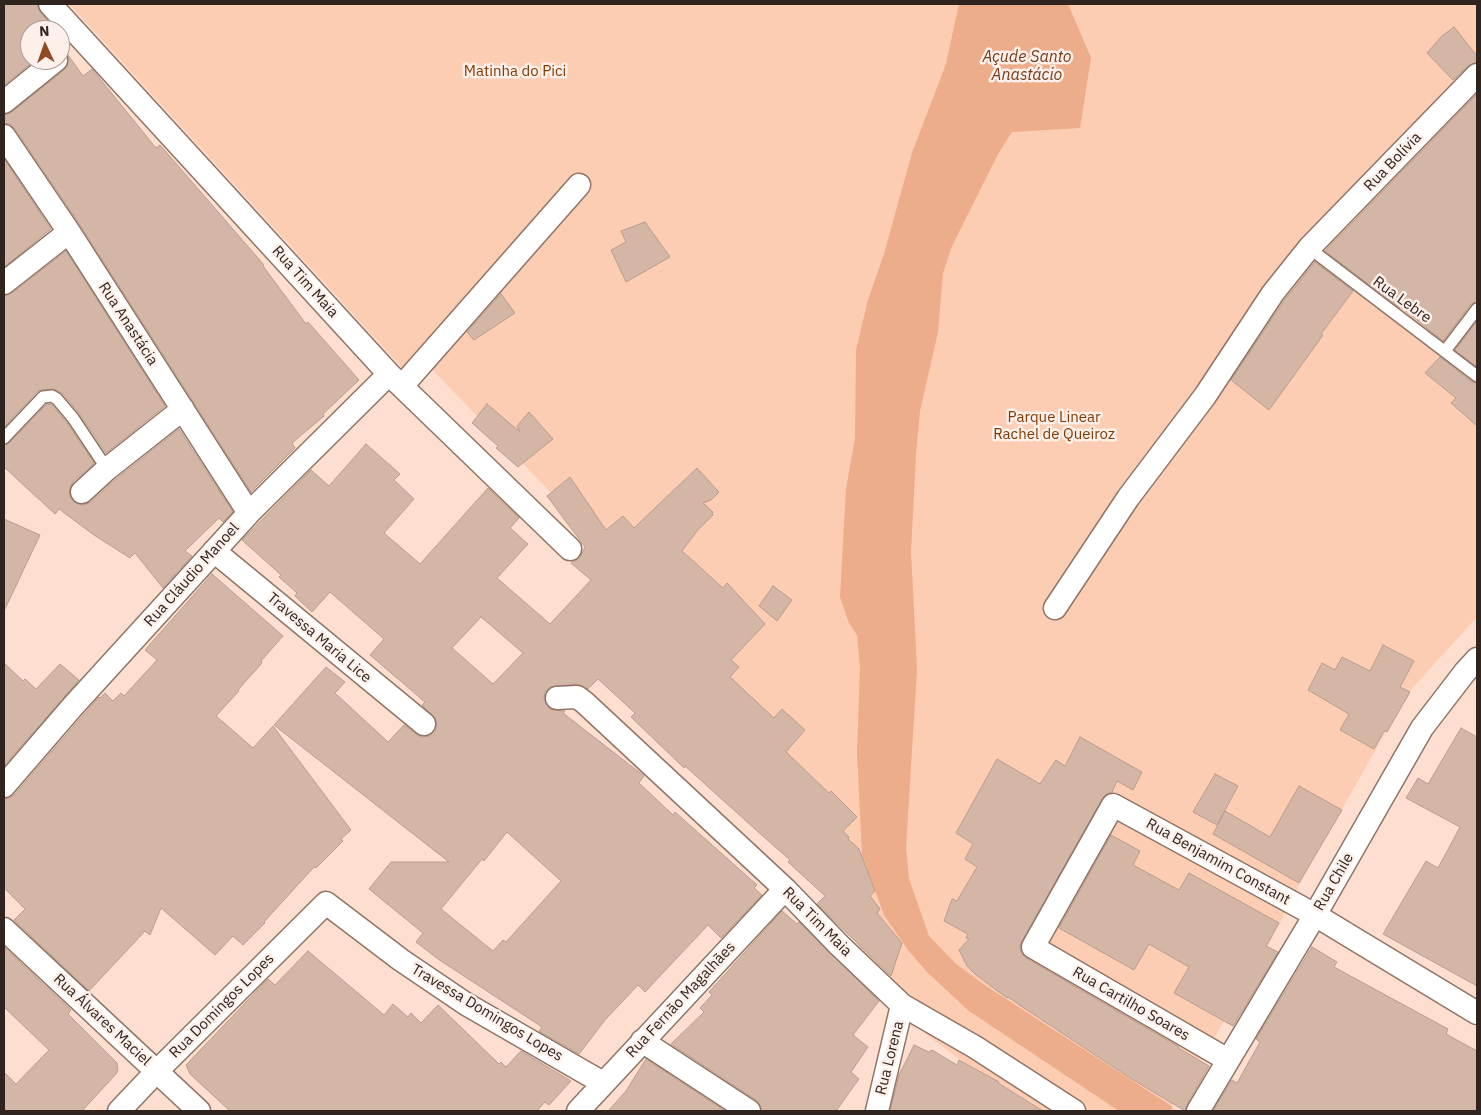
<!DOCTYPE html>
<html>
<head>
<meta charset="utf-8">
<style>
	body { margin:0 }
	#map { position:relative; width:1481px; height:1115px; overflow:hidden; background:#fedfcf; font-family:"IBM Plex Sans",sans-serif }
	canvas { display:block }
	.frame { position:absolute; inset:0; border:5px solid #30241f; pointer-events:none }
	.north { position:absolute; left:20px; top:20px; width:50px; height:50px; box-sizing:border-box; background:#fdf0ea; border:1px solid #ab9e99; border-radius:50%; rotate:357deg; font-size:14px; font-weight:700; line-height:20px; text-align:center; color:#30241f }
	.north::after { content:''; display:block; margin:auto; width:18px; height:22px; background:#914b23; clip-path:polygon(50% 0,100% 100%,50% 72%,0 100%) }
</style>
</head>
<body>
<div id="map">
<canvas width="1481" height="1115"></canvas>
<div class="frame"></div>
<div class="north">N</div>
</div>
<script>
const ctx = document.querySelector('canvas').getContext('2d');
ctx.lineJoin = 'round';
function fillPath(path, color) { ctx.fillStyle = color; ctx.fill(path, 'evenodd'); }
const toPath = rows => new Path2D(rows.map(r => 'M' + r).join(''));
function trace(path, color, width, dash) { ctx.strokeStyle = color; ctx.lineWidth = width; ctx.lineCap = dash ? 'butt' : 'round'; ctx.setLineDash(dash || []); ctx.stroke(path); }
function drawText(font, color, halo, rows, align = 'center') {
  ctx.font = font + ' "IBM Plex Sans",sans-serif'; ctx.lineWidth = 5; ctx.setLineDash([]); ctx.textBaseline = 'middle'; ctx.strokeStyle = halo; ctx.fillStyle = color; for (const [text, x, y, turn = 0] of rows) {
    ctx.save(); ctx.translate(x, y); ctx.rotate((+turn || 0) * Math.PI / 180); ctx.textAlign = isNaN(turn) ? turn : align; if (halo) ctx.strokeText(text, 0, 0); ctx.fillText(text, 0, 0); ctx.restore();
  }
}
fillPath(toPath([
	[69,4,1477,4,1477,617,1408,693,1301,881,1254,974,1171,1107,1178,1111,1044,1111,960,1060,909,1021,887,997,732,722,684,630,419,356,406,372]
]), '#fcccb3');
fillPath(toPath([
	[959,4,1068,4,1091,58,1080,128,1012,132,998,154,952,246,943,273,938,332,920,411,916,454,911,552,917,669,906,848,909,879,929,936,956,964,986,986,1173,1107,1170,1111,1119,1111,969,1011,927,972,908,950,884,915,862,855,857,752,860,668,857,635,849,623,840,597,846,489,855,438,856,350,868,300,884,254,912,153,946,64]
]), '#edac8a');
const building = toPath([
	[4,4,37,4,40,12,56,30,30,30,30,60,35,60,4,85,4,4],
	[1454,27,1477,56,1477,62,1468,66,1453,80,1427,53,1442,36,1454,27],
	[68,55,83,76,92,69,156,148,160,145,264,265,263,266,306,324,308,322,359,380,323,414,324,416,292,443,295,448,251,492,80,225,15,129,10,124,4,123,4,115,12,112,64,70,68,64,68,55],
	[1477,94,1477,302,1471,304,1443,341,1401,307,1400,308,1325,251,1477,94],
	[4,159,51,229,4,267,4,159],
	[645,222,670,257,626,282,611,250,626,242,621,231,645,222],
	[66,251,165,406,106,453,79,413,63,394,55,389,42,390,38,391,4,427,4,296,12,293,66,251],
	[1315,262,1353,291,1321,334,1323,335,1269,410,1231,380,1284,301,1315,262],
	[501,294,515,313,474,340,467,332,501,294],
	[1477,321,1477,367,1455,350,1477,321],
	[1440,357,1472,382,1477,383,1477,426,1451,403,1456,398,1425,373,1440,357],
	[47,404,52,405,67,423,94,463,73,482,70,488,69,495,73,501,78,504,84,505,91,502,116,479,179,429,233,512,223,522,219,518,185,551,192,556,163,588,135,553,130,558,94,535,59,509,55,514,4,467,4,445,9,443,47,404],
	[487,404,520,432,517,426,529,412,553,439,518,467,496,448,498,446,472,423,487,404],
	[366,444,400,474,394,480,414,499,384,533,420,564,488,488,519,518,510,528,528,544,497,578,550,624,591,580,571,563,580,558,585,547,547,496,570,477,606,530,623,516,634,528,697,468,719,492,711,500,703,503,713,512,712,514,713,515,697,531,682,551,723,588,727,583,765,624,731,660,739,667,730,677,774,718,782,709,805,730,786,752,829,793,831,791,857,817,843,831,849,837,848,839,859,849,875,891,870,896,880,909,877,913,902,943,891,976,817,904,825,896,788,862,790,860,765,838,685,766,684,768,631,717,635,713,598,679,588,689,576,684,550,687,545,692,544,698,546,705,551,710,565,711,563,713,644,776,639,783,673,815,675,812,757,885,754,888,762,895,721,938,708,925,645,992,638,985,605,1020,579,1054,539,1031,542,1027,438,959,416,942,423,933,369,889,391,862,449,862,274,725,326,667,345,682,335,693,388,742,404,725,416,734,422,737,429,736,434,733,437,727,436,719,422,705,425,702,370,655,384,639,330,592,312,612,295,596,297,593,279,577,281,575,242,540,311,470,329,486,366,444],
	[481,617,523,653,493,684,452,648,481,617],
	[507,832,561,881,506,942,503,940,493,951,441,909,482,859,484,861,507,832],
	[4,519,40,535,4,611,4,519],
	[212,574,283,636,261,661,262,663,238,690,239,691,216,716,253,748,273,726,351,830,341,839,343,841,316,868,314,867,264,922,265,923,243,945,233,936,215,955,161,908,150,935,145,931,89,991,14,920,25,909,4,888,4,799,9,798,14,795,99,697,100,698,105,693,113,701,121,693,124,696,157,660,145,650,212,574],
	[773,586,792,600,777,621,759,606,773,586],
	[1383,645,1414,661,1400,687,1410,692,1387,732,1384,731,1374,749,1340,730,1349,714,1308,690,1322,663,1335,670,1342,657,1370,671,1383,645],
	[4,663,23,681,25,679,36,689,60,664,79,680,4,766,4,663],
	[1461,728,1477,737,1477,986,1383,934,1426,861,1438,868,1460,827,1406,798,1418,778,1428,784,1461,728],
	[1080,737,1142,772,1133,790,1117,781,1112,792,1106,794,1102,799,1022,941,1020,947,1021,953,1026,958,1179,1047,1178,1048,1209,1066,1187,1104,1185,1111,1130,1078,1021,1006,1008,997,1007,998,976,975,967,966,959,950,969,939,966,938,968,934,944,921,952,899,957,901,977,867,965,859,973,844,956,833,997,759,1040,784,1056,760,1065,766,1080,737],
	[1215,774,1238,786,1217,825,1193,812,1215,774],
	[1299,786,1342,810,1299,883,1213,834,1225,811,1270,837,1299,786],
	[1111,835,1140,851,1133,865,1179,890,1189,873,1279,923,1266,946,1278,952,1233,1026,1174,993,1189,967,1149,944,1134,970,1059,928,1111,835],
	[782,911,797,924,799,922,879,1001,853,1035,868,1047,851,1072,859,1079,836,1111,762,1111,760,1105,756,1100,671,1044,704,1012,700,1008,712,995,709,992,782,911],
	[4,947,71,1010,68,1014,117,1063,118,1070,116,1074,82,1111,4,1111,4,1072,16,1084,49,1050,4,1007,4,947],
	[1312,947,1337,962,1334,967,1448,1029,1446,1034,1477,1051,1477,1111,1213,1111,1232,1080,1237,1083,1260,1042,1256,1039,1312,947],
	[308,951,384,1015,393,1004,408,1017,411,1013,421,1023,438,1005,499,1064,501,1062,506,1067,521,1051,571,1081,549,1105,545,1102,537,1111,230,1111,190,1074,186,1065,268,979,275,985,308,951],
	[914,1045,929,1052,932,1050,957,1065,959,1060,999,1082,998,1083,1043,1111,890,1111,899,1075,914,1045],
	[646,1059,725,1111,608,1111,626,1091,646,1059]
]);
fillPath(building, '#d4b6a7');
trace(building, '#ba9d8e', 1);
const lane = toPath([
	[1309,248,1477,376],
	[1445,351,1477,309],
	[4,438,43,397,52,396,57,399,73,418,107,469]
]);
const street = toPath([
	[50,4,389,374,570,549],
	[4,102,56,60],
	[4,136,69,232,249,513],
	[4,283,69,232],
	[402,386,579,185],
	[82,492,107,469,183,409],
	[214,551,424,724],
	[1055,608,1128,498,1205,396,1273,293,1309,248,1477,75],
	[557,698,577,697,584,702,785,889,839,945,902,1005,975,1047,1074,1111],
	[4,786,74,705,249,513,389,374],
	[4,929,199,1111],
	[642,1041,749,1111],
	[1228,1060,1033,947,1113,805,1315,915,1477,1013],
	[119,1111,157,1071,326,903,401,960,466,1004,603,1083],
	[578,1111,785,889],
	[877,1111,902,1005],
	[1198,1111,1315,915,1422,728,1465,672,1477,659]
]);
trace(lane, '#907466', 14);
trace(street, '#907466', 25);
trace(lane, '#fff', 11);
trace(street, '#fff', 22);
drawText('15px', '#833800', '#fdf0ea', [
	["Matinha do Pici",515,72],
	["Parque Linear",1054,418],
	["Rachel de Queiroz",1054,435]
]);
drawText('15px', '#30241f', '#fdf0ea', [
	["Rua Bolívia",1393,162,-46],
	["Rua Tim Maia",305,282,48],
	["Rua Lebre",1402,300,36],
	["Rua Anastácia",128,324,57],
	["Rua Cláudio Manoel",192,575,-48],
	["Travessa Maria Lice",319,638,40],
	["Rua Benjamim Constant",1218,862,29],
	["Rua Chile",1334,882,-60],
	["Rua Tim Maia",817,922,45],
	["Rua Fernão Magalhães",681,1000,-47],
	["Rua Cartilho Soares",1131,1004,30],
	["Rua Domingos Lopes",222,1006,-45],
	["Travessa Domingos Lopes",487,1013,31],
	["Rua Álvares Maciel",102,1020,43],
	["Rua Lorena",890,1058,-76]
]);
drawText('italic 16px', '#753a17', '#fdf0ea', [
	["Açude Santo",1027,57],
	["Anastácio",1027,75]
]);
</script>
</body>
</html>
